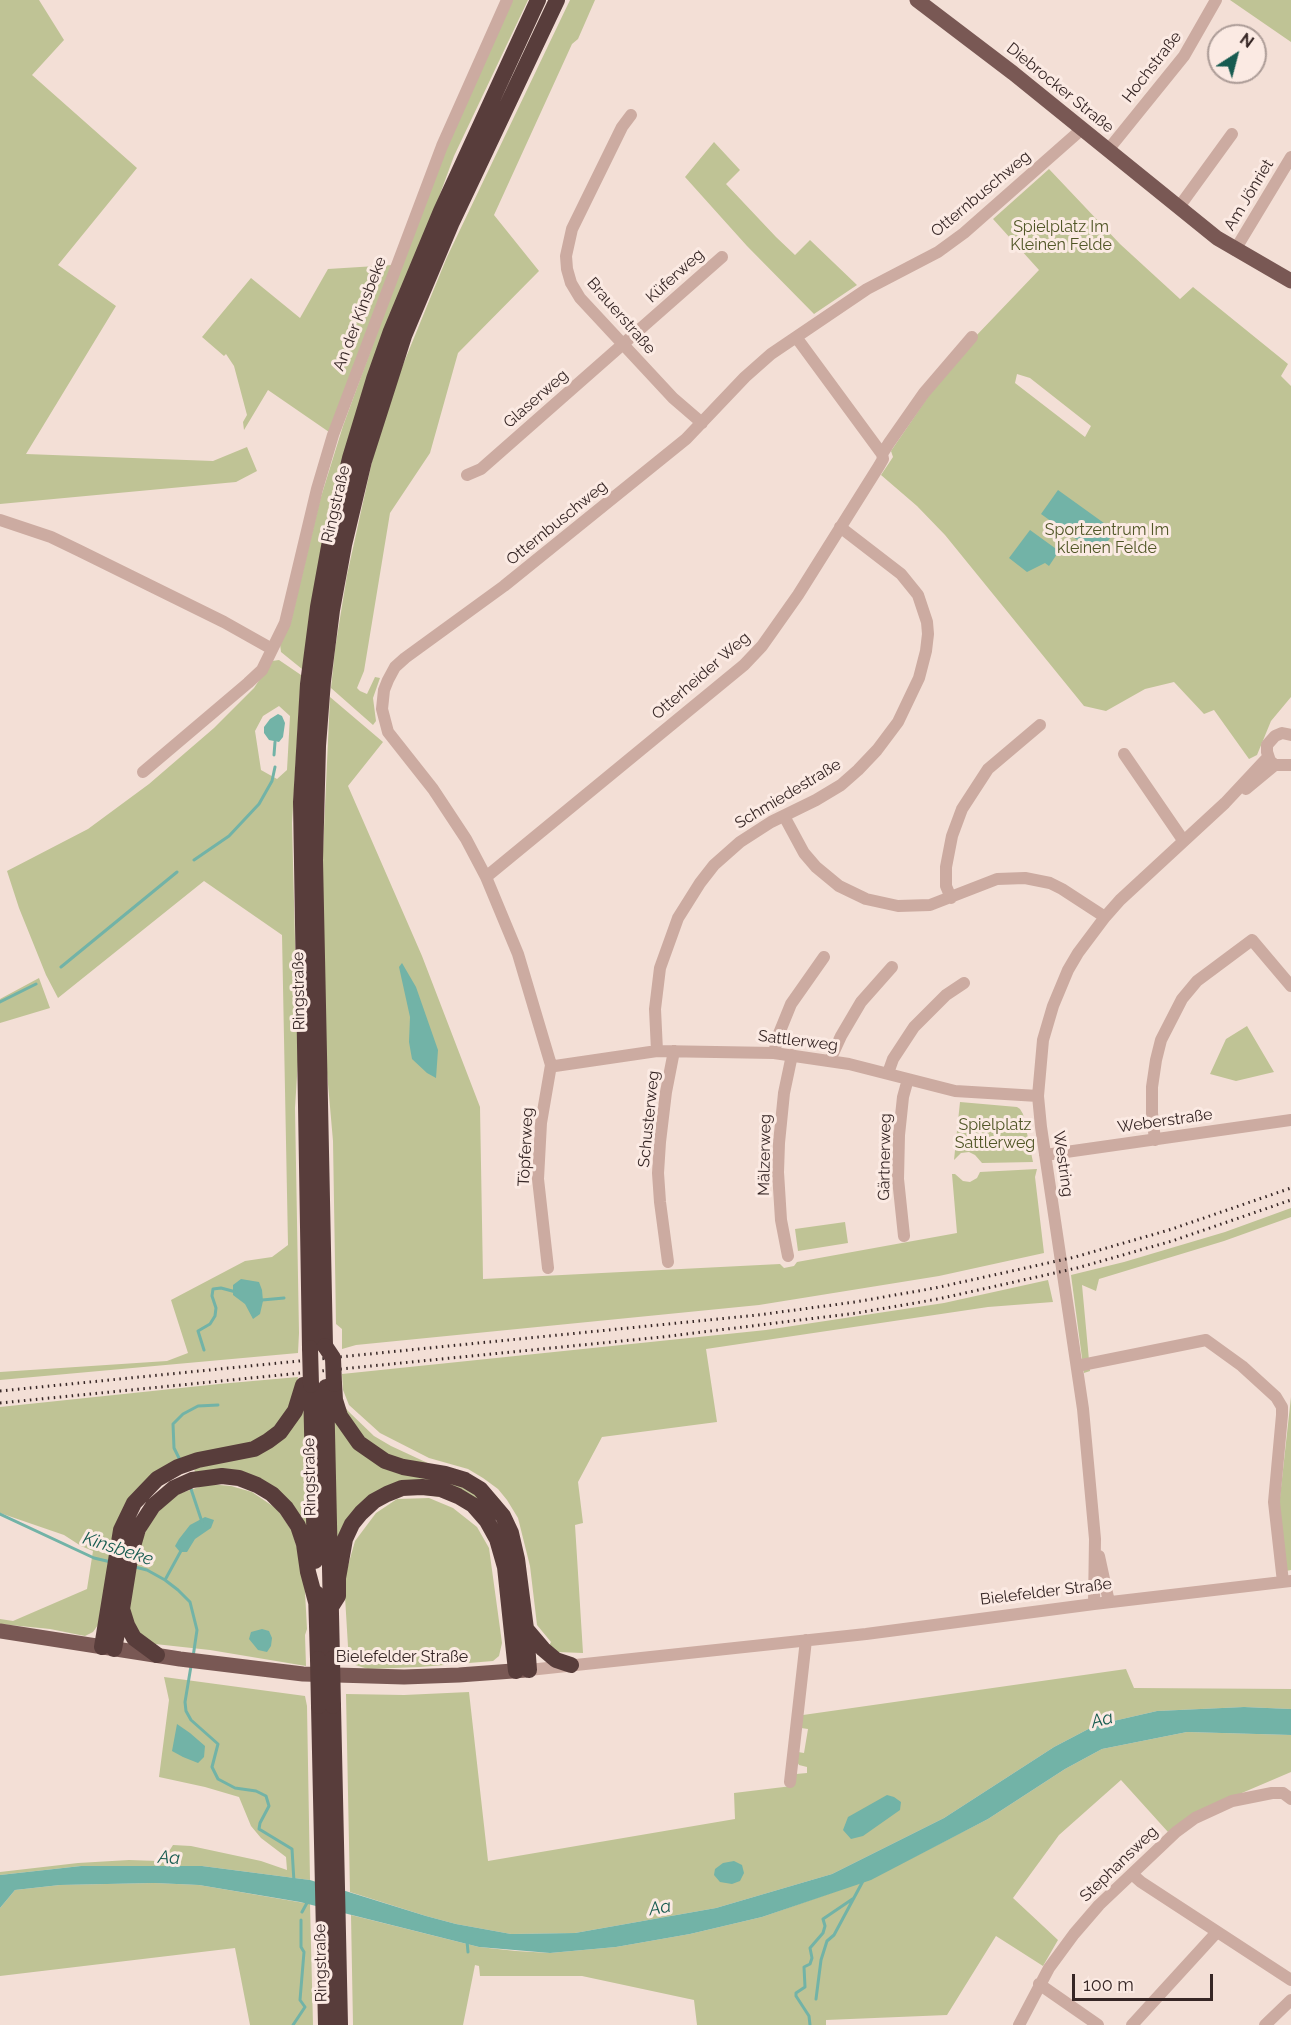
<!DOCTYPE html>
<html>
<head>
<meta charset="utf-8">
<style>
	body { margin:0 }
	#map { position:relative; width:1291px; height:2025px; overflow:hidden; background:#f3dfd6; font-family:Raleway,sans-serif }
	canvas { display:block }
	.north { position:absolute; left:1207px; top:24px; width:60px; height:60px; box-sizing:border-box; background:#fbeae3; border:2px solid #ac9c97; border-radius:50%; rotate:36deg; font-size:16px; font-weight:700; line-height:24px; text-align:center; color:#362625 }
	.north::after { content:''; display:block; margin:auto; width:21px; height:27px; background:#165b50; clip-path:polygon(50% 0,100% 100%,50% 72%,0 100%) }
	.scale { position:absolute; left:1072px; top:1974px; width:141px; height:27px; box-sizing:border-box; border:3px solid #362625; border-top:0; padding-left:8px; font-size:18px; line-height:21px; white-space:nowrap; color:#362625; -webkit-text-stroke:4px #fbeae3; paint-order:stroke }
</style>
</head>
<body>
<div id="map">
<canvas width="1291" height="2025"></canvas>
<div class="north">N</div>
<div class="scale">100 m</div>
</div>
<script>
const ctx = document.querySelector('canvas').getContext('2d');
ctx.lineJoin = 'round';
function fillPath(path, color) { ctx.fillStyle = color; ctx.fill(path, 'evenodd'); }
const toPath = rows => new Path2D(rows.map(r => 'M' + r).join(''));
function trace(path, color, width, dash) { ctx.strokeStyle = color; ctx.lineWidth = width; ctx.lineCap = dash ? 'butt' : 'round'; ctx.setLineDash(dash || []); ctx.stroke(path); }
function drawText(font, color, halo, rows, align = 'center') {
  ctx.font = font + ' Raleway,sans-serif'; ctx.lineWidth = 6; ctx.setLineDash([]); ctx.textBaseline = 'middle'; ctx.strokeStyle = halo; ctx.fillStyle = color; for (const [text, x, y, turn = 0] of rows) {
    ctx.save(); ctx.translate(x, y); ctx.rotate((+turn || 0) * Math.PI / 180); ctx.textAlign = isNaN(turn) ? turn : align; if (halo) ctx.strokeText(text, 0, 0); ctx.fillText(text, 0, 0); ctx.restore();
  }
}
fillPath(toPath([
	[0,0,39,0,64,40,32,75,137,168,58,265,116,306,26,454,213,461,247,447,257,471,236,482,0,504],
	[512,0,528,0,454,156,436,205,302,669,281,652,280,644,290,625,320,500,343,426,446,145],
	[570,0,595,0,578,39,572,44,494,215,539,271,458,353,430,453,390,513,364,671,357,688,360,691,367,694,375,677,380,678,373,698,376,721,373,725,331,688,335,649,347,575,373,457,398,377,447,257],
	[1230,0,1291,0,1291,42],
	[714,142,740,170,726,184,776,237,795,255,810,240,857,285,814,314,747,246,685,177],
	[1049,169,1120,244,1180,299,1193,287,1288,364,1281,376,1291,386,1291,697,1271,721,1257,755,1249,759,1214,710,1204,714,1174,682,1145,689,1106,711,1084,706,945,535,917,506,881,475,893,457,891,451,932,391,974,338,1039,270,993,219],
	[1017,374,1030,378,1091,426,1085,437,1015,383],
	[392,265,329,432,268,390,244,430,243,422,247,415,234,366,226,354,224,356,202,337,251,278,300,318,328,269],
	[279,660,301,675,292,823,298,1060,295,1108,299,1333,298,1353,0,1380,0,1372,167,1361,188,1353,171,1300,245,1261,272,1257,288,1245,282,935,204,881,58,998,46,975,19,908,7,871,88,829,149,784,214,728,254,688,272,661],
	[279,706,290,716,287,770,277,779,261,770,255,731,263,716],
	[330,697,383,742,348,786,422,956,480,1107,483,1279,780,1264,784,1268,794,1266,797,1262,957,1233,952,1174,955,1174,963,1181,970,1182,977,1178,980,1172,1037,1169,1035,1177,1044,1253,939,1276,759,1305,356,1345,342,1349,342,1329,336,1324,333,1141,325,1050,321,894],
	[39,978,50,1008,0,1023,0,999],
	[1247,1026,1274,1072,1236,1081,1210,1074,1226,1039],
	[960,1102,1017,1107,1020,1109,1023,1114,1033,1162,982,1163,975,1155,969,1152,961,1153,954,1160],
	[1291,1208,1291,1217,1224,1241,1099,1279,1096,1291,1082,1285,1090,1371,1084,1373,1071,1275,1124,1262,1225,1232],
	[845,1222,848,1243,798,1251,795,1229],
	[1048,1280,1053,1302,988,1307,706,1349,717,1422,602,1437,578,1482,583,1523,575,1525,583,1653,557,1652,548,1648,551,1642,537,1625,530,1566,518,1518,507,1500,498,1489,483,1478,468,1469,429,1458,380,1433,349,1405,343,1390,342,1374,766,1330,944,1303],
	[298,1377,295,1394,283,1420,257,1441,142,1484,98,1625,93,1632,85,1636,50,1629,0,1624,0,1619,13,1621,87,1589,93,1551,81,1546,64,1535,0,1513,0,1407,219,1384],
	[1291,1397,1291,1570,1286,1571,1279,1506],
	[306,1399,309,1541,276,1490,195,1473,194,1467,239,1459],
	[343,1404,348,1411,374,1436,391,1446,432,1465,454,1469,469,1476,491,1490,500,1500,514,1523,519,1537,531,1617,534,1627,543,1640,542,1642,536,1635,528,1617,518,1542,511,1522,496,1499,470,1479,454,1472,405,1463,375,1450,362,1438,349,1422],
	[332,1405,351,1440,446,1479,480,1496,509,1565,474,1501,383,1490,335,1561],
	[208,1484,231,1486,252,1492,277,1509,292,1531,304,1573,307,1629,305,1635,306,1666,210,1650,155,1644,138,1633,128,1612,141,1542,150,1522,161,1509,178,1494],
	[429,1498,453,1508,477,1527,489,1548,502,1643,499,1656,493,1661,420,1667,368,1669,349,1663,344,1580,355,1541,376,1513,397,1499],
	[1126,1669,1134,1688,1291,1689,1291,1709,1244,1707,1157,1711,1096,1725,1054,1747,944,1818,832,1874,716,1908,575,1933,511,1934,456,1924,426,1916,350,1892,346,1694,404,1695,469,1692,488,1861,735,1819,734,1793,792,1786,796,1774,807,1773,807,1767,799,1765,796,1760,798,1752,804,1753,808,1729,801,1728,803,1715],
	[164,1677,305,1696,307,1706,310,1880,202,1866,81,1866,0,1875,0,1872,78,1863,129,1860,158,1861,166,1856,173,1845,191,1846,261,1861,287,1870,286,1857,261,1838,251,1826,239,1797,205,1787,159,1777,169,1700],
	[1187,1732,1291,1735,1291,1772,1195,1813,1168,1832,1121,1780,1059,1835,1013,1898,1058,1940,1043,1966,996,1936,947,2015,826,2020,826,2025,697,2025,694,2000,582,1976,480,1976,479,1966,475,1965,463,2025,353,2025,351,1915,479,1947,516,1951,550,1953,616,1947,690,1934,762,1917,871,1879,988,1819,1065,1769,1102,1749],
	[154,1883,199,1885,310,1904,313,2025,250,2025,235,1948,0,1976,0,1908,15,1890,60,1885]
]), '#bfc395');
fillPath(toPath([
	[1058,490,1115,531,1098,555,1041,514],
	[1030,530,1059,551,1049,566,1045,563,1027,572,1009,558],
	[278,714,282,716,285,723,283,737,279,742,269,740,264,733,264,727,270,719],
	[402,963,416,987,438,1050,436,1078,427,1073,412,1059,409,1042,410,1017,399,967],
	[241,1279,259,1282,262,1290,263,1301,260,1314,253,1319,245,1304,233,1295,233,1285],
	[205,1517,214,1520,211,1528,195,1539,187,1552,180,1552,175,1546,179,1539,190,1525],
	[262,1629,269,1631,272,1638,271,1646,267,1652,258,1650,249,1639,251,1632],
	[1244,1707,1291,1709,1291,1735,1187,1732,1102,1749,1065,1769,988,1819,871,1880,762,1917,690,1934,616,1947,550,1953,479,1947,300,1902,199,1885,154,1883,60,1885,15,1890,0,1908,0,1875,81,1866,202,1866,310,1880,426,1916,456,1924,511,1934,575,1933,716,1908,832,1874,944,1818,1054,1747,1096,1725,1157,1711],
	[177,1724,190,1733,205,1746,204,1757,198,1763,183,1757,172,1751],
	[887,1795,894,1797,901,1802,900,1810,863,1836,851,1839,843,1830,848,1817],
	[734,1861,742,1865,744,1873,740,1881,732,1884,720,1882,714,1875,715,1869,723,1863]
]), '#72b3a7');
trace(toPath([
	[274,755,275,742],
	[194,860,229,836,259,804,272,781,275,767],
	[61,967,177,872],
	[0,1002,36,984],
	[262,1300,284,1298],
	[204,1350,198,1331,210,1324,215,1316,216,1308,212,1296,213,1289,221,1288,236,1292],
	[180,1460,174,1448,173,1424,183,1414,198,1406,218,1405],
	[190,1486,202,1522],
	[0,1514,94,1558,111,1562],
	[135,1567,147,1570,165,1580,178,1590,190,1602,197,1630,193,1657],
	[165,1580,182,1549],
	[191,1666,185,1702,186,1711,191,1720,218,1744,212,1767,218,1779,235,1788,256,1791,266,1796,269,1806,260,1823,259,1829,292,1849,294,1882],
	[302,1912,308,1901],
	[467,1941,468,1952],
	[816,1999,821,1960,827,1941,834,1935,863,1881],
	[293,2025,305,2007,300,2000,304,1952,301,1947,301,1920],
	[810,2025,809,2016,796,1996,796,1993,805,1987,804,1967,810,1964,812,1958,810,1948,823,1933,825,1926,823,1919,854,1898]
]), '#72b3a7', 3);
trace(toPath([
	[631,115,622,127,572,229,566,256,567,269,571,283,580,298,673,398,702,423],
	[1108,150,1184,56,1216,0],
	[1179,207,1232,134],
	[1235,250,1291,157],
	[796,337,882,454],
	[467,475,481,469,722,257],
	[0,520,51,537,80,551,224,622,272,649],
	[1291,735,1282,733,1275,736,1267,745,1267,752,1270,761,1275,765,1291,765],
	[1124,754,1183,840],
	[143,772,248,683,262,670,285,623,317,489,333,435,442,146,507,0],
	[1246,789,1275,765],
	[784,816,804,853,816,867,839,886,866,899,898,906,930,905,997,879,1025,878,1050,883,1062,889,1105,917],
	[486,877,744,665,762,646,798,595,879,466,883,459,882,454,889,443,924,393,972,337],
	[951,898,946,886,946,867,952,836,962,809,988,769,1040,725],
	[657,1051,655,1009,660,968,678,918,700,883,714,865,740,842,771,822,816,800,841,785,858,770,877,750,898,722,919,678,926,651,928,634,927,622,918,595,901,574,840,527],
	[774,1053,778,1036,791,1004,824,957],
	[830,1060,841,1036,861,1002,892,967],
	[551,1065,555,1066,657,1051,774,1053,849,1064,955,1091,1038,1096],
	[888,1073,893,1059,914,1027,946,995,964,983],
	[1155,1140,1152,1113,1152,1087,1156,1060,1161,1040,1182,999,1197,981,1252,940,1291,986],
	[1045,1155,1291,1120],
	[904,1236,898,1179,899,1135,903,1097,908,1079],
	[788,1256,781,1220,778,1172,779,1143,784,1093,792,1055],
	[668,1262,660,1202,658,1173,660,1142,666,1092,674,1051],
	[548,1268,538,1179,541,1123,551,1065,518,954,486,877,466,839,433,789,388,732,382,709,384,690,388,680,395,667,405,658,504,586,686,439,745,377,771,354,867,289,938,252,964,233,1082,129],
	[1077,1366,1206,1340,1242,1366,1276,1397,1282,1407,1282,1415,1274,1502,1283,1582],
	[1099,1556,1109,1602],
	[1094,1604,1095,1539,1083,1409,1041,1127,1038,1096,1043,1040,1053,1006,1068,970,1078,953,1105,917,1120,900,1225,803,1268,757],
	[529,1670,866,1634,1094,1604,1291,1581],
	[790,1782,806,1640],
	[1132,1874,1141,1882,1291,1980],
	[1039,1984,1098,2025],
	[1019,2025,1049,1968,1074,1934,1099,1905,1176,1832,1195,1818,1232,1801,1272,1793,1283,1793,1291,1799],
	[1132,2025,1217,1932],
	[1265,2025,1291,2000]
]), '#ccaba1', 12);
trace(toPath([
	[917,0,1013,73,1217,238,1291,281],
	[0,1631,180,1659,303,1674,404,1677,459,1675,526,1670]
]), '#795854', 15);
trace(toPath([
	[325,1346,315,860,318,746,323,681,332,610,344,545,364,461,404,336,452,222,557,0],
	[310,1348,301,802,308,684,318,607,330,541,350,458,374,379,391,331,441,211,538,0],
	[334,1384,335,1400,340,1416,359,1443,385,1461,403,1467,445,1474,465,1480,480,1489,503,1516,511,1533,517,1559,526,1629,529,1670],
	[311,1385,315,1561],
	[326,1387,332,1659],
	[316,1593,318,1659],
	[331,1607,338,1596,338,1578,345,1539,352,1524,361,1513,374,1501,387,1494,402,1488,422,1487,441,1489,458,1496,473,1505,487,1521,497,1539,505,1567,516,1671],
	[526,1629,543,1649,556,1660,571,1665],
	[102,1647,121,1530,134,1503,157,1479,178,1467,198,1460,254,1449,268,1441,280,1432,295,1411,303,1385],
	[114,1649,121,1612],
	[157,1655,134,1638,127,1625,122,1609,131,1553,138,1529,153,1506,174,1488,192,1480,222,1476,239,1478,257,1485,272,1494,286,1508,298,1526,304,1544,308,1572,316,1602],
	[319,1706,326,2025],
	[333,1706,340,2025]
]), '#583d3b', 16);
trace(toPath([
	[0,1391,758,1315,855,1302,935,1288,1075,1257,1169,1230,1291,1188],
	[0,1403,662,1337,857,1313,938,1299,1077,1268,1172,1241,1291,1200]
]), '#362625', 3, [1.5, 4.5]);
trace(toPath([
	[325,1346,333,1358,334,1384],
	[310,1348,311,1385],
	[318,1659,319,1706],
	[332,1659,333,1706]
]), '#583d3b', 16);
drawText('16px', '#362625', '#fbeae3', [
	["Hochstraße",1152,67,-52],
	["Diebrocker Straße",1060,88,39],
	["Otternbuschweg",981,194,-40],
	["Am Jönriet",1249,195,-59],
	["Küferweg",675,276,-42],
	["An der Kinsbeke",360,314,-69],
	["Brauerstraße",621,316,49],
	["Glaserweg",536,399,-41],
	["Ringstraße",336,504,-77],
	["Otternbuschweg",557,523,-39],
	["Otterheider Weg",701,676,-41],
	["Schmiedestraße",788,794,-31],
	["Ringstraße",299,991,-91],
	["Sattlerweg",798,1041,7],
	["Schusterweg",649,1119,-84],
	["Weberstraße",1165,1121,-8],
	["Töpferweg",526,1147,-87],
	["Mälzerweg",765,1155,-89],
	["Gärtnerweg",885,1157,-89],
	["Westring",1063,1164,82],
	["Ringstraße",310,1477,-91],
	["Bielefelder Straße",1046,1592,-7],
	["Bielefelder Straße",402,1657],
	["Stephansweg",1119,1864,-44],
	["Ringstraße",321,1963,-91]
]);
drawText('16px', '#505626', '#fbeae3', [
	["Spielplatz Im",1061,227],
	["Kleinen Felde",1061,245],
	["Sportzentrum Im",1107,530],
	["kleinen Felde",1107,548],
	["Spielplatz",995,1125],
	["Sattlerweg",995,1143]
]);
drawText('italic 18px', '#165b50', '#fbeae3', [
	["Kinsbeke",118,1549,18],
	["Aa",1102,1720,-15],
	["Aa",169,1858,3],
	["Aa",660,1908,-10]
]);
</script>
</body>
</html>
